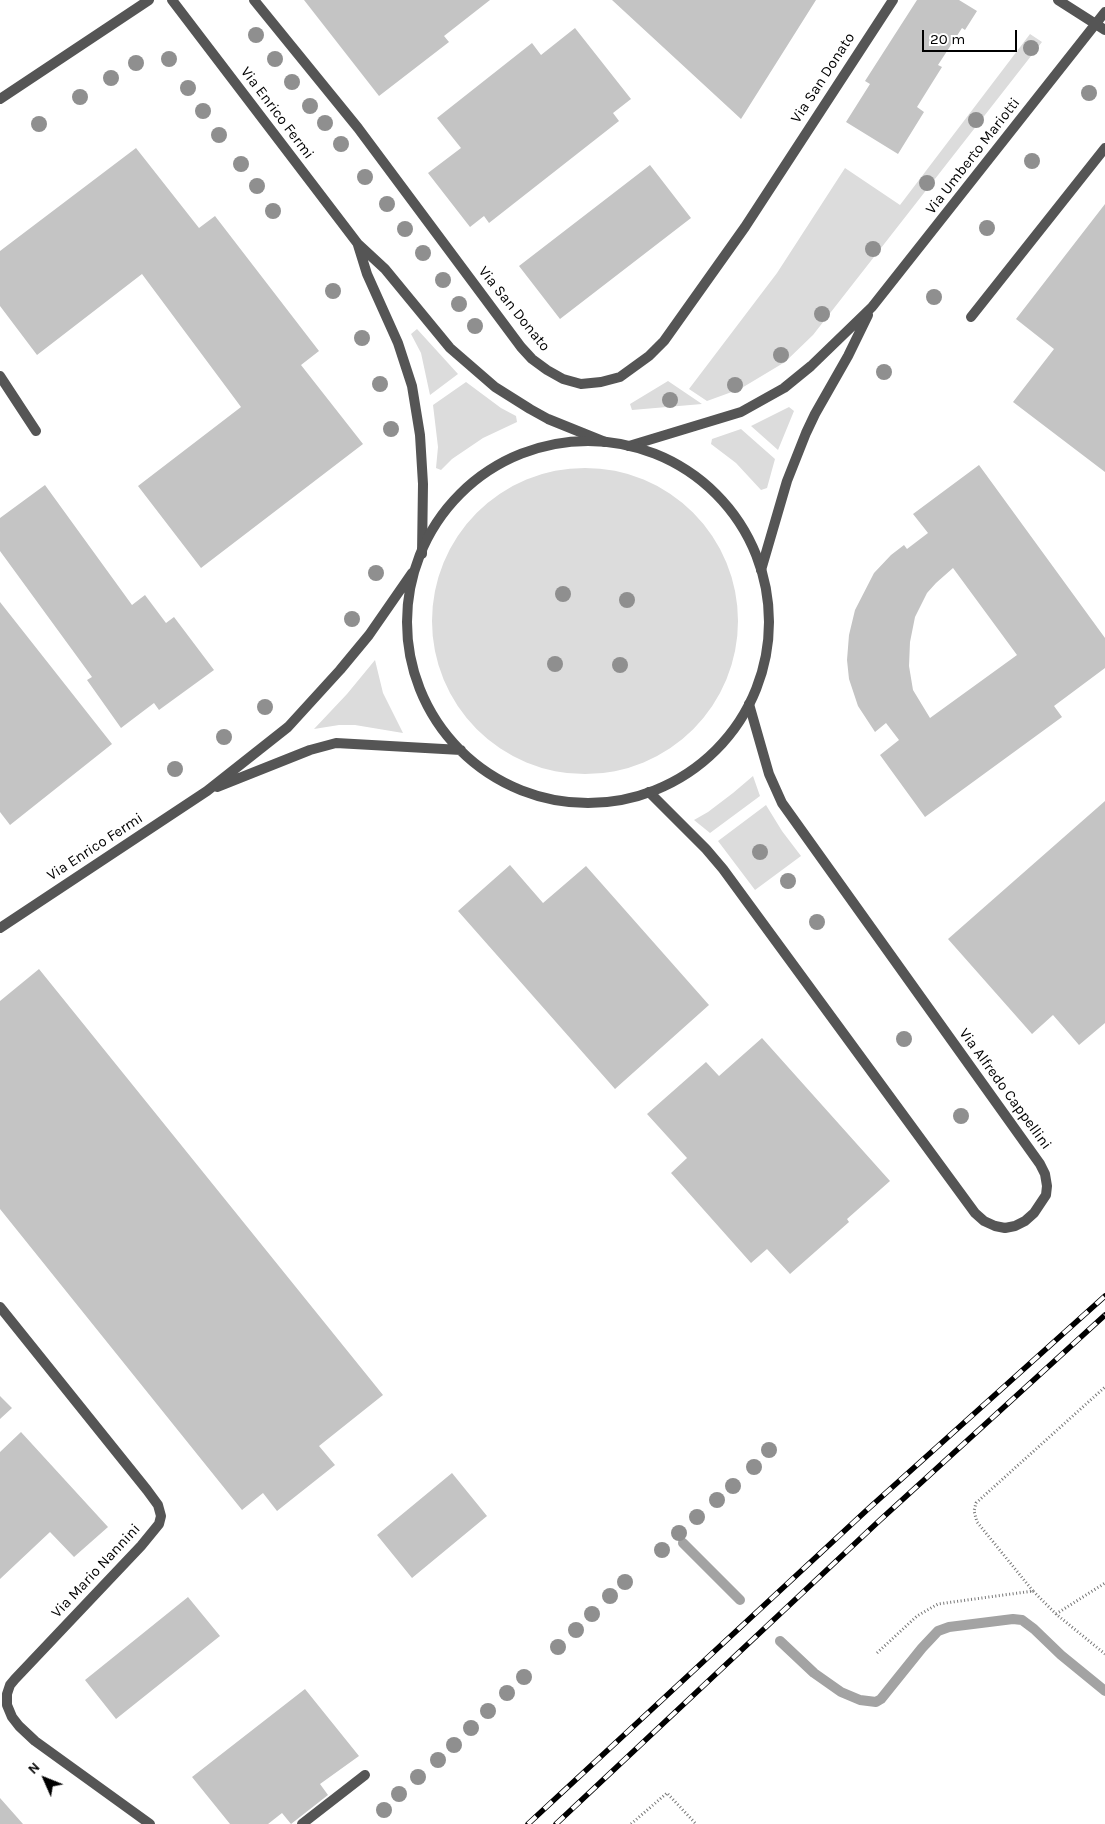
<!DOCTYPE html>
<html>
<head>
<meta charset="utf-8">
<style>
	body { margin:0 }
	#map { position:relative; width:1105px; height:1824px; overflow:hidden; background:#fff; font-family:Karla,sans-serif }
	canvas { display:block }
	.north { position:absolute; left:20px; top:1754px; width:50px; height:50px; -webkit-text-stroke:4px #fff; paint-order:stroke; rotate:314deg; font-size:14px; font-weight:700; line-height:20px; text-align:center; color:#000 }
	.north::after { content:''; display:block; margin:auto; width:18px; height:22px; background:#000; clip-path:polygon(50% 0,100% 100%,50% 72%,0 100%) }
	.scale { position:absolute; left:922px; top:30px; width:95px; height:22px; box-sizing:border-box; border:2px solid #000; border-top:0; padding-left:6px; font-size:15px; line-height:18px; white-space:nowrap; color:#000; -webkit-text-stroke:4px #fff; paint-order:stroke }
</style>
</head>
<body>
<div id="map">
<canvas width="1105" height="1824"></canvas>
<div class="north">N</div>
<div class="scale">20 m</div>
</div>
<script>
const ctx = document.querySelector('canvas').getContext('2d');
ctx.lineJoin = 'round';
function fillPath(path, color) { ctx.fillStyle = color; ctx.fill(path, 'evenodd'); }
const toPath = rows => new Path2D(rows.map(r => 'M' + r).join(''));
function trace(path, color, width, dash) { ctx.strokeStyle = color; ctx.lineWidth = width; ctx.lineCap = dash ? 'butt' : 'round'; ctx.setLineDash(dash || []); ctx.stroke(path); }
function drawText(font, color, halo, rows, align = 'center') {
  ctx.font = font + ' Karla,sans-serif'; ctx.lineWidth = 4; ctx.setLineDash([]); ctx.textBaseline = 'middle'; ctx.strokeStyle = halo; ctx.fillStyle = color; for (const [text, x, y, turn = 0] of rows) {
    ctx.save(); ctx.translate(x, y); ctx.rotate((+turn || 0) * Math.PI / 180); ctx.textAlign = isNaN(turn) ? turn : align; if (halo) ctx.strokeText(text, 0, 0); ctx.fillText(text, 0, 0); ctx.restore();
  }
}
fillPath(toPath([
	[1030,34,1042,42,813,335,785,362,740,389,707,401,689,389,777,273,845,168,900,205],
	[417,329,458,374,430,395,421,353,411,334],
	[668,381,702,404,632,410,630,404],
	[466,382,501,408,516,416,517,422,483,438,452,459,441,470,436,468,438,447,433,405],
	[789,407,794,411,778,450,751,426],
	[741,429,775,459,767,488,761,490,736,463,711,444,712,439],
	'432 621a153 153 0 1 1 306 0a153 153 0 1 1-306 0Z',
	[375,660,383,693,403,733,355,725,339,725,314,729,347,694],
	[753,776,760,796,710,833,694,820,708,812,733,793],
	[766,805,782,831,801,856,755,890,718,841]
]), '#dcdcdc');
trace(toPath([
	[683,1543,740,1600],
	[780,1641,814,1673,841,1692,860,1700,876,1702,881,1699,922,1648,938,1631,949,1627,1013,1619,1022,1620,1034,1629,1061,1655,1105,1691]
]), '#a3a3a3', 10);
fillPath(toPath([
	[304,0,490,0,444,36,449,42,379,96],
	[612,0,816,0,741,119],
	[917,0,959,0,977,11,965,30,962,28,938,65,942,67,917,107,924,112,898,154,846,122,870,84,865,81],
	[575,28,631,99,613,113,619,121,489,223,484,216,470,227,428,173,461,148,437,118,532,43,541,55],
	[136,148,199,228,215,216,319,351,301,365,363,444,201,568,138,486,241,407,142,274,37,355,0,306,0,251],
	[650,165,691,218,560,319,519,266],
	[1105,204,1105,472,1013,402,1054,349,1016,319],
	[979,465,1105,638,1105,668,1054,706,1062,717,925,817,880,755,899,740,886,723,875,732,858,706,849,679,847,660,849,635,855,610,874,573,891,555,904,545,907,549,928,533,913,514],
	[953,568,1017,655,930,718,913,690,909,666,910,642,915,617,927,593,936,583],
	[45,485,132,605,145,595,166,623,174,617,214,670,159,710,154,703,121,728,87,680,92,677,0,551,0,518],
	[0,602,112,744,10,825,0,812],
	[1105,801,1105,1023,1079,1045,1053,1015,1032,1034,948,939],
	[510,865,543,903,586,866,709,1005,615,1089,458,911],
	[39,969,383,1395,319,1446,335,1465,277,1511,263,1493,242,1510,0,1209,0,1001],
	[762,1038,890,1181,847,1219,849,1222,790,1274,767,1249,751,1263,671,1173,687,1158,647,1114,706,1062,719,1076],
	[0,1396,12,1408,0,1419],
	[21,1432,108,1527,74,1557,50,1532,0,1579,0,1452],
	[452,1473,487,1516,412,1578,377,1535],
	[188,1597,220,1636,116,1719,85,1680],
	[305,1689,359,1756,320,1784,328,1795,291,1824,282,1813,268,1824,230,1824,192,1777],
	[0,1798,23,1824,0,1824]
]), '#c4c4c4');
trace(toPath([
	[1033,1591,977,1522,974,1511,976,1503,1105,1387],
	[1056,1614,1105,1583],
	[877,1653,917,1616,938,1604,1033,1591,1056,1614,1105,1654],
	[631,1824,667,1793,696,1824]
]), '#777', 3, [1, 2.5]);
trace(toPath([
	[971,317,1105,148]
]), '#555', 10);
trace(toPath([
	[172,0,358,244,385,269,450,348,495,387,530,409,548,419,605,442],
	[254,0,358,128,521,347,532,359,547,370,563,379,581,384,601,382,620,377,649,356,664,341,745,227,893,0],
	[1058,0,1105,30],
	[0,99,149,0],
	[358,245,367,274,398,343,412,386,420,435,423,484,422,554],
	[0,376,36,431],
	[629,446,741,412,784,388,811,366,872,307,1105,12],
	[761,570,787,481,806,433,815,414,848,356,868,315],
	[649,792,706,849,723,869,975,1213,984,1221,995,1226,1005,1228,1015,1226,1025,1221,1034,1213,1046,1195,1047,1186,1045,1174,1040,1164,782,803,769,774,749,704],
	[0,1307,147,1490,158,1505,161,1516,159,1524,141,1546,15,1679,10,1685,7,1694,7,1705,12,1717,19,1726,35,1741,150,1824],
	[302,1824,365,1775]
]), '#555', 10);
trace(toPath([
	'407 622a181 181 0 1 1 362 0a181 181 0 1 1-362 0Z',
	[217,787,310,750,336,743,461,750],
	[0,928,207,791,288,727,340,670,369,635,412,573]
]), '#555', 10);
const rail = toPath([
	[528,1824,868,1509,1105,1296],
	[556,1824,879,1521,1105,1315]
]);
trace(rail, '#000', 5.5);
trace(rail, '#fff', 4, [11]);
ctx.fillStyle = '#8f8f8f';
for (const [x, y] of [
	[256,35],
	[1031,48],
	[169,59],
	[275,59],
	[136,63],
	[111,78],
	[292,82],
	[188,88],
	[1089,93],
	[80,97],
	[310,106],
	[203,111],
	[976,120],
	[325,123],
	[39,124],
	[219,135],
	[341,144],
	[1032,161],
	[241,164],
	[365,177],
	[927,183],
	[257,186],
	[387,204],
	[273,211],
	[987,228],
	[405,229],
	[873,249],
	[423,253],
	[443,280],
	[333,291],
	[934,297],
	[459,304],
	[822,314],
	[475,326],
	[362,338],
	[781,355],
	[884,372],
	[380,384],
	[735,385],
	[670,400],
	[391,429],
	[376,573],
	[563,594],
	[627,600],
	[352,619],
	[555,664],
	[620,665],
	[265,707],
	[224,737],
	[175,769],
	[760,852],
	[788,881],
	[817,922],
	[904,1039],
	[961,1116],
	[769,1450],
	[754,1467],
	[733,1486],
	[717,1500],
	[697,1517],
	[679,1533],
	[662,1550],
	[625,1582],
	[610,1596],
	[592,1614],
	[576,1630],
	[558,1647],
	[524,1677],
	[507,1693],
	[488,1711],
	[471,1728],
	[454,1745],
	[438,1760],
	[418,1777],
	[399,1794],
	[384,1810]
]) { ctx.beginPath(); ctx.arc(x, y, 8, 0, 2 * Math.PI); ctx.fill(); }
drawText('15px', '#000', '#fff', [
	["Via San Donato",823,78,-57],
	["Via Enrico Fermi",277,113,53],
	["Via Umberto Mariotti",973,156,-52],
	["Via San Donato",514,309,51],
	["Via Enrico Fermi",95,847,-33],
	["Via Alfredo Cappellini",1005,1089,54],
	["Via Mario Nannini",96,1571,-47]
]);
</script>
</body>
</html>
